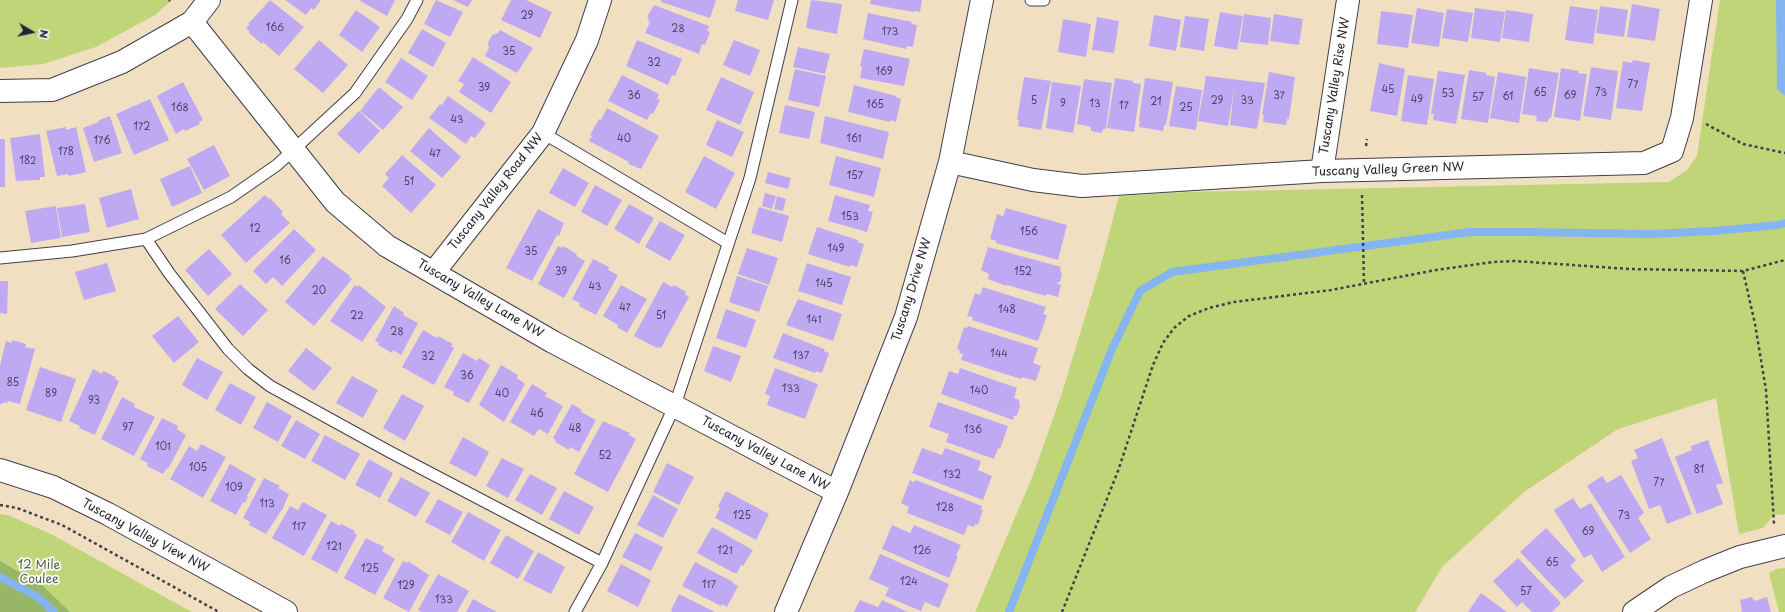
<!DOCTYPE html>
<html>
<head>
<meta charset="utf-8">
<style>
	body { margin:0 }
	#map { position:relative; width:1785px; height:612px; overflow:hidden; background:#f0e0c1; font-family:"Playpen Sans",sans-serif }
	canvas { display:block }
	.north { position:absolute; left:12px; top:12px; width:40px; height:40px; -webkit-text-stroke:3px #fdfcf7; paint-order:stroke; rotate:99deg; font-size:11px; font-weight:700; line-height:16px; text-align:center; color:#22223b }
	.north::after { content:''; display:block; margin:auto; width:14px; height:18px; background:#22223b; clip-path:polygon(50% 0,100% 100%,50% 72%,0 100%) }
</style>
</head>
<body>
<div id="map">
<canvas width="1785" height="612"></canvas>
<div class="north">N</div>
</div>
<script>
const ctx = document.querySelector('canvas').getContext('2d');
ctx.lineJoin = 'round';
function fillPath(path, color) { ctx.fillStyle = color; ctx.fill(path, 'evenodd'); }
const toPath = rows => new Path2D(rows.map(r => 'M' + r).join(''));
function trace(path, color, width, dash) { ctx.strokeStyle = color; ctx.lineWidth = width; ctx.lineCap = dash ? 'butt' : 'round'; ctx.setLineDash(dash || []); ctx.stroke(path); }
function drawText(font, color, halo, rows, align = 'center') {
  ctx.font = font + ' "Playpen Sans",sans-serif'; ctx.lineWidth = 3.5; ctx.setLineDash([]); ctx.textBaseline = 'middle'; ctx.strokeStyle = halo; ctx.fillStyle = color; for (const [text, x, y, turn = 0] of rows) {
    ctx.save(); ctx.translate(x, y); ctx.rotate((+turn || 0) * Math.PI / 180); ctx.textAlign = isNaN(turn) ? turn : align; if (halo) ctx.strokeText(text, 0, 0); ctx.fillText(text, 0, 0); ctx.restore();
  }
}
fillPath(toPath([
	[0,0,172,0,155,15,96,47,43,64,0,68],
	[1720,0,1785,0,1785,514,1774,515,1763,528,1739,534,1716,398,1618,429,1524,492,1442,567,1415,612,975,612,1033,475,1061,396,1100,268,1119,196,1187,192,1669,182,1687,170,1697,156],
	[0,514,8,515,51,534,192,612,0,612],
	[1785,568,1785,612,1779,612,1769,573,1776,569]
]), '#c0d578');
fillPath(toPath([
	[0,561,43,586,70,612,0,612]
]), '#98b668');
fillPath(toPath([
	[1776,0,1785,0,1785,96,1777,89]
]), '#85b5f1');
trace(toPath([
	[0,577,38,597,54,612],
	[1009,612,1112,349,1140,291,1172,272,1470,232,1525,232,1650,234,1715,231,1778,225,1785,223]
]), '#85b5f1', 8);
fillPath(toPath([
	[270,0,304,27,279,56,263,42,262,44,249,33,250,32,246,28,250,25,248,24],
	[285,0,321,0,314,10,311,8,306,15],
	[361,0,395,0,387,16,360,1],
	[436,0,463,12,450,37,424,24],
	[453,0,472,0,468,7],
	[511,0,526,0,552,12,540,38,501,20],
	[661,0,716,0,710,18,661,2],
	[738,0,774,0,768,20,735,11],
	[811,0,842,4,837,34,806,28],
	[871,0,922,0,920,12,914,11,913,12,870,4],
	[1632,4,1660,9,1655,41,1627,37],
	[654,5,709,26,707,31,710,32,705,45,702,44,699,54,645,33,650,22,648,21,649,18,647,17],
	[1570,6,1598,10,1593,44,1565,40],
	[1600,6,1628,10,1624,37,1596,33],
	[1417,8,1444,13,1439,47,1411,43],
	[1475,8,1505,12,1500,42,1471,38],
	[1447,9,1473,13,1468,42,1442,38],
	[356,10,380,27,362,52,339,35],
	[1506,10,1533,14,1529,42,1502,38],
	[1381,11,1413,15,1408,48,1377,44],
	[1220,12,1243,16,1237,50,1214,46],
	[868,13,912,22,911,24,917,25,913,47,907,46,906,49,863,39],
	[1244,14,1271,18,1268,45,1240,42],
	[1274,14,1303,19,1299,45,1270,41],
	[1154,15,1181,20,1176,51,1149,46],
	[1185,16,1209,19,1204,51,1180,47],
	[1097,17,1119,21,1114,53,1092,50],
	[1063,19,1091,24,1086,57,1058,52],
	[422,29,446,43,433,67,408,53],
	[500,30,533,48,517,73,485,56,489,48,488,43,492,35,498,33],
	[319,40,348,65,323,93,294,69],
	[637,40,682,59,675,76,672,75,668,85,626,66],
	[734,40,760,50,750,76,723,65],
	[798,47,830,54,825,74,793,67],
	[864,49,910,59,904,86,860,78,862,67,860,66],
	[473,57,511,82,491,113,459,92,464,84,458,81],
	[401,58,428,76,412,100,385,82],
	[1633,60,1650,63,1642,111,1616,108,1623,61,1632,63],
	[1379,63,1405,69,1397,116,1370,111],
	[1591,67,1618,71,1611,120,1583,116],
	[1529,68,1559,73,1551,118,1549,118,1548,122,1536,121,1537,116,1522,114],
	[1561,68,1579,71,1578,73,1587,74,1580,121,1554,117],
	[795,69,826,76,819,107,788,100],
	[1469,70,1487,73,1486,75,1495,77,1488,123,1461,119],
	[1438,71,1465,75,1456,124,1433,120,1434,114,1431,114],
	[1269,72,1295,77,1289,119,1287,119,1286,125,1263,122,1264,115,1262,115],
	[1498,72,1526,77,1519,123,1490,118],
	[622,75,659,94,657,99,660,100,653,114,651,113,647,120,608,101],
	[1408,75,1434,79,1427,125,1401,121],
	[1206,76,1265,83,1257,129,1230,125,1234,89,1228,126,1198,121],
	[721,77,754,92,740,125,706,110],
	[1024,77,1051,81,1041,130,1018,126,1019,120,1017,120],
	[1115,78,1133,81,1133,83,1141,84,1134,132,1107,128],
	[1145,78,1173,82,1166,125,1164,125,1163,131,1139,127,1140,121,1139,121],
	[1084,79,1112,83,1106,129,1103,129,1102,133,1091,131,1091,127,1077,124],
	[183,82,203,120,199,122,200,124,185,131,184,129,176,134,157,96],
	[1052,82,1081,86,1073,133,1046,128],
	[854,85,896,96,896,97,901,99,896,122,890,120,890,122,848,112],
	[1176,86,1202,90,1196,130,1169,126],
	[379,87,403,107,383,130,360,111],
	[448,96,486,123,475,138,471,136,466,144,429,118,440,104,442,105],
	[150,99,169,140,134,155,116,114],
	[785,105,815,112,809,139,779,133],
	[607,108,659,136,641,169,628,164,629,162,589,141,592,136,590,135,599,119,601,120],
	[359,111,380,131,359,154,337,134],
	[110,116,122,153,94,162,83,128,99,122,99,120],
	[825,116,889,132,883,159,820,143],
	[717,120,744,132,732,157,706,145],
	[66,127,66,130,76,127,86,172,69,176,68,174,57,176,46,131],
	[429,128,461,157,442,178,410,151],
	[40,134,45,177,40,177,40,180,16,181,10,138],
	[0,139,5,139,5,187,0,187],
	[214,145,230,176,204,190,187,159],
	[402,155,436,185,411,213,382,186,389,178,385,174],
	[704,156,735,173,716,209,685,192],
	[836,156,881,168,874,197,829,185],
	[190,166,202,193,172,207,160,179],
	[563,168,589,183,575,207,549,193],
	[768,172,791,178,788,189,765,183],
	[595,185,622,200,607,226,581,212],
	[131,189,139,219,107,228,99,198],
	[765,193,776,196,772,209,762,206],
	[265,195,269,199,270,198,283,212,281,214,290,223,246,263,221,235],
	[835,195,870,205,868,211,873,212,867,232,828,221],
	[777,196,786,199,783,211,774,209],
	[85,204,90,232,62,237,57,208],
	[629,204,654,218,639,244,614,229],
	[56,206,61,238,31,243,25,211],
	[759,207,789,216,782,242,751,233],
	[1006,208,1067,225,1058,260,996,243,996,241,990,239,997,214,1003,216],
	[538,209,564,223,559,236,557,235,532,281,506,268],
	[660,221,685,235,670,261,645,247],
	[817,227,858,240,858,242,864,244,857,267,851,265,850,267,808,254],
	[294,229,316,250,282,286,273,277,266,284,253,271],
	[558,246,562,248,563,246,577,254,576,256,585,261,564,298,538,284],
	[988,247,1061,267,1060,271,1062,274,1060,282,1056,283,1061,285,1058,297,1047,294,1046,296,1007,285,1006,286,988,279,989,274,981,270],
	[747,248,778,258,769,285,738,274],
	[209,249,232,274,208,296,185,270],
	[323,256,350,276,349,277,352,279,314,326,285,302],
	[593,259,609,267,608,270,618,275,596,315,579,306,580,303,572,299],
	[107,263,116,291,84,300,75,272],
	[807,263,851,277,842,305,798,291],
	[737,276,768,286,759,312,729,302],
	[0,281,8,281,7,314,0,313],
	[663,282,672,287,674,285,686,292,685,294,689,297,661,348,658,347,657,348,634,336],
	[240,284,268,310,243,336,215,309],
	[355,285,358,287,359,285,386,307,362,342,330,321],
	[621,285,647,299,627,333,617,327,618,325,603,316],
	[983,287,1046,307,1043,314,1047,315,1038,341,972,320,973,317,967,316,975,293,980,295],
	[798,299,842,314,833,341,786,325],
	[394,306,404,313,403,315,418,323,401,355,393,350,392,353,378,345,379,343,375,341],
	[726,309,756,320,746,348,716,338],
	[178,316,199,342,174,363,152,336],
	[968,326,1038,348,1033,363,1041,366,1036,381,1022,377,1021,379,961,360,963,354,959,353,960,350,957,349,964,327,967,328],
	[423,330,437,338,438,336,453,344,451,346,454,348,434,385,402,367],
	[783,333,824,349,824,351,829,353,822,373,816,371,815,373,773,358],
	[12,340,26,344,25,347,35,349,20,404,8,401,8,403,4,402,3,404,0,404,0,366,6,341,12,343],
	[713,346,741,356,731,382,704,371],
	[306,348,332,368,314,391,288,371],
	[463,353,477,361,479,358,490,365,469,403,453,395,454,392,444,387],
	[197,358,223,372,207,400,182,385],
	[501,365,518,375,517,378,525,384,504,422,479,405],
	[40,367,76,379,61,422,26,410],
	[775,368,818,384,805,419,767,405,770,396,765,394],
	[960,368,1017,388,1014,398,1019,400,1020,406,1017,415,1014,416,1013,420,941,394,949,371,958,374],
	[93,369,102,374,103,371,116,377,115,379,119,381,95,435,79,428,80,426,69,421],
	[352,376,378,390,363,418,336,403],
	[230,383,256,397,241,425,215,410],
	[532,384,547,393,545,396,563,406,548,434,539,429,534,436,510,422],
	[402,394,424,406,405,441,383,428],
	[122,397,135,404,134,407,155,417,134,456,101,439],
	[267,402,292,416,278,442,253,428],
	[938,402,1008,426,1000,449,998,448,994,459,946,442,949,434,929,427],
	[572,404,582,410,581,412,596,420,579,452,570,447,569,450,555,442,556,440,553,438],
	[162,418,178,426,177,429,186,435,168,469,167,468,163,474,147,466,148,463,140,459],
	[296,420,320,434,305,459,281,446],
	[603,421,630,433,629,435,636,439,608,492,574,474],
	[325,435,360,454,345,480,311,461],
	[463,437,489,452,476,477,449,463],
	[1662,438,1692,514,1667,524,1660,505,1649,509,1631,461,1638,458,1634,450],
	[1708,440,1723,483,1716,485,1723,504,1697,514,1675,457,1692,450,1691,446],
	[201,444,226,457,203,498,170,479,189,446,197,451],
	[922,448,942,455,945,448,981,461,978,470,992,476,983,500,912,473],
	[502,458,524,469,508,498,486,486],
	[369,459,393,473,380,498,355,485],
	[667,463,694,477,679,505,653,492],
	[230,464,256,479,247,496,248,497,245,503,243,502,236,515,210,501],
	[530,474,557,488,542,515,515,500],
	[1621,475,1644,513,1638,518,1651,539,1630,553,1587,486,1602,476,1607,483],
	[401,477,430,493,416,517,387,501],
	[264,478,280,486,278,488,289,494,283,508,266,534,249,525,250,522,243,518],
	[910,480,913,482,916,480,982,506,981,510,983,510,978,525,975,524,974,527,968,525,964,535,907,513,909,507,901,503],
	[564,491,594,507,579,535,549,519],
	[726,491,769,514,756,540,715,518,720,508,718,506],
	[653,495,678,509,663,538,637,525],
	[1573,498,1580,509,1591,503,1625,557,1602,572,1591,554,1584,558,1554,510],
	[438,499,463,512,450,535,425,522],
	[303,502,327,515,304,556,272,538,290,506,298,510],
	[468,512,501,530,484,561,451,542],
	[331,521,340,526,341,524,355,531,354,533,357,535,337,573,311,559],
	[892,525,910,533,914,525,961,545,956,555,958,556,949,578,882,549],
	[712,527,753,550,743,566,741,565,737,573,734,573,697,553],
	[1546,528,1576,560,1570,566,1584,581,1565,599,1520,552],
	[635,533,663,547,651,571,622,557],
	[506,535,534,551,518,579,490,563],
	[366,538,384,547,382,551,395,559,375,595,344,578],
	[538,552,565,567,551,594,523,580],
	[880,554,949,584,939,608,925,602,921,611,885,596,889,588,869,579],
	[1518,558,1561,603,1552,612,1532,612,1522,602,1517,607,1493,581],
	[403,561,407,563,408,561,429,575,409,612,383,598],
	[695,562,733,582,733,583,738,586,727,607,722,604,721,606,682,586],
	[621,564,651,580,638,607,607,591],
	[438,574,469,591,457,612,421,612,418,610],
	[1481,593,1507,612,1468,612],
	[679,594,715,612,672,612,671,610],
	[1752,597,1754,601,1767,597,1771,612,1742,612,1740,600],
	[473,599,497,612,466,612],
	[860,600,878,607,882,600,908,612,854,612]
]), '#c0a9f3');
const lane = toPath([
	[1031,0,1044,0],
	[543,133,728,243],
	[146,239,169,273,228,349,248,369,270,386,390,452,602,563],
	[0,258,72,251,146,239,231,197,277,165,355,93,407,19,417,0],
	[575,612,602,563,675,405,750,178,792,0]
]);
const street = toPath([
	[192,22,335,202,387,246,553,342,837,492],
	[0,91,52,90,122,62,192,22,209,0],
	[950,162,1033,180,1082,186,1322,171,1644,163,1672,151,1682,118,1701,0],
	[1322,171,1348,0],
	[434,272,543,133,587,40,600,0],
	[0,470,53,487,108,514,286,612],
	[786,612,837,492,906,317,950,162,982,0],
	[1634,612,1671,587,1705,571,1740,557,1785,546]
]);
trace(lane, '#413e4f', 13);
trace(street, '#413e4f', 24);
trace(toPath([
	[169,0,170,1],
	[1706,124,1743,144,1785,153],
	[1366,146,1367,139],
	[1362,195,1364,284],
	[1743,271,1755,324,1766,390,1774,524],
	[0,505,17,508,62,525,219,612],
	[1062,612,1118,471,1153,365,1163,343,1174,328,1189,316,1209,308,1234,302,1331,290,1436,270,1493,262,1515,261,1629,269,1743,271,1785,260]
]), '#413e4f', 2.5, [3, 3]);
trace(lane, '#fff', 11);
trace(street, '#fff', 22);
drawText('10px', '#4a4469', null, [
	["29",527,16],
	["166",275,28],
	["28",678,29],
	["173",890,32],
	["35",509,52],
	["32",654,63],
	["169",884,72],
	["77",1633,85],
	["39",484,88],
	["45",1388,90],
	["65",1540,93],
	["73",1601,93],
	["53",1448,94],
	["36",634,96],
	["37",1279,96],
	["69",1570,96],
	["61",1508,97],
	["57",1478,98],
	["49",1417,100],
	["5",1034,101],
	["29",1217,101],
	["33",1247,101],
	["21",1156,102],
	["9",1063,104],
	["13",1095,104],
	["165",875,105],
	["17",1124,106],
	["168",180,108],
	["25",1186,108],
	["43",457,120],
	["172",142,127],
	["40",624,139],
	["161",854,139],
	["176",102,141],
	["178",66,152],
	["47",435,154],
	["182",28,161],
	["157",855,176],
	["51",409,182],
	["153",850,217],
	["12",255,229],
	["156",1029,232],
	["149",836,249],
	["35",531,252],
	["16",285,261],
	["39",561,272],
	["152",1023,272],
	["145",824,284],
	["43",595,287],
	["20",319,291],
	["47",625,308],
	["148",1007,310],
	["22",357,316],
	["51",661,316],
	["141",814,320],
	["28",397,332],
	["144",999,354],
	["137",801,356],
	["32",428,357],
	["36",467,376],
	["85",13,383],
	["133",791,389],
	["140",979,391],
	["89",51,394],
	["40",502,394],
	["93",94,401],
	["46",537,414],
	["97",128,428],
	["48",575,429],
	["136",973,430],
	["101",163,447],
	["52",605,456],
	["105",198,468],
	["81",1699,470],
	["132",952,475],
	["77",1659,483],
	["109",234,488],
	["113",267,504],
	["128",945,508],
	["125",742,516],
	["73",1624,516],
	["117",299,527],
	["69",1588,532],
	["121",334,547],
	["121",725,551],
	["126",922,551],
	["65",1552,563],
	["125",370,569],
	["124",909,582],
	["117",709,585],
	["129",406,586],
	["57",1526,592],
	["133",444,600]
]);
drawText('12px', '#22223b', '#fdfcf7', [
	["Tuscany Valley Rise NW",1335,86,-81],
	["Tuscany Valley Green NW",1388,170,-2],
	["Tuscany Valley Road NW",496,192,-52],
	["Tuscany Drive NW",912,290,-73],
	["Tuscany Valley Lane NW",480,299,30],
	["Tuscany Valley Lane NW",765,454,28],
	["Tuscany Valley View NW",145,536,28]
]);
drawText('12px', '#51584d', '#fdfcf7', [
	["12 Mile",39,566],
	["Coulee",39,580]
]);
</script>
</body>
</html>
